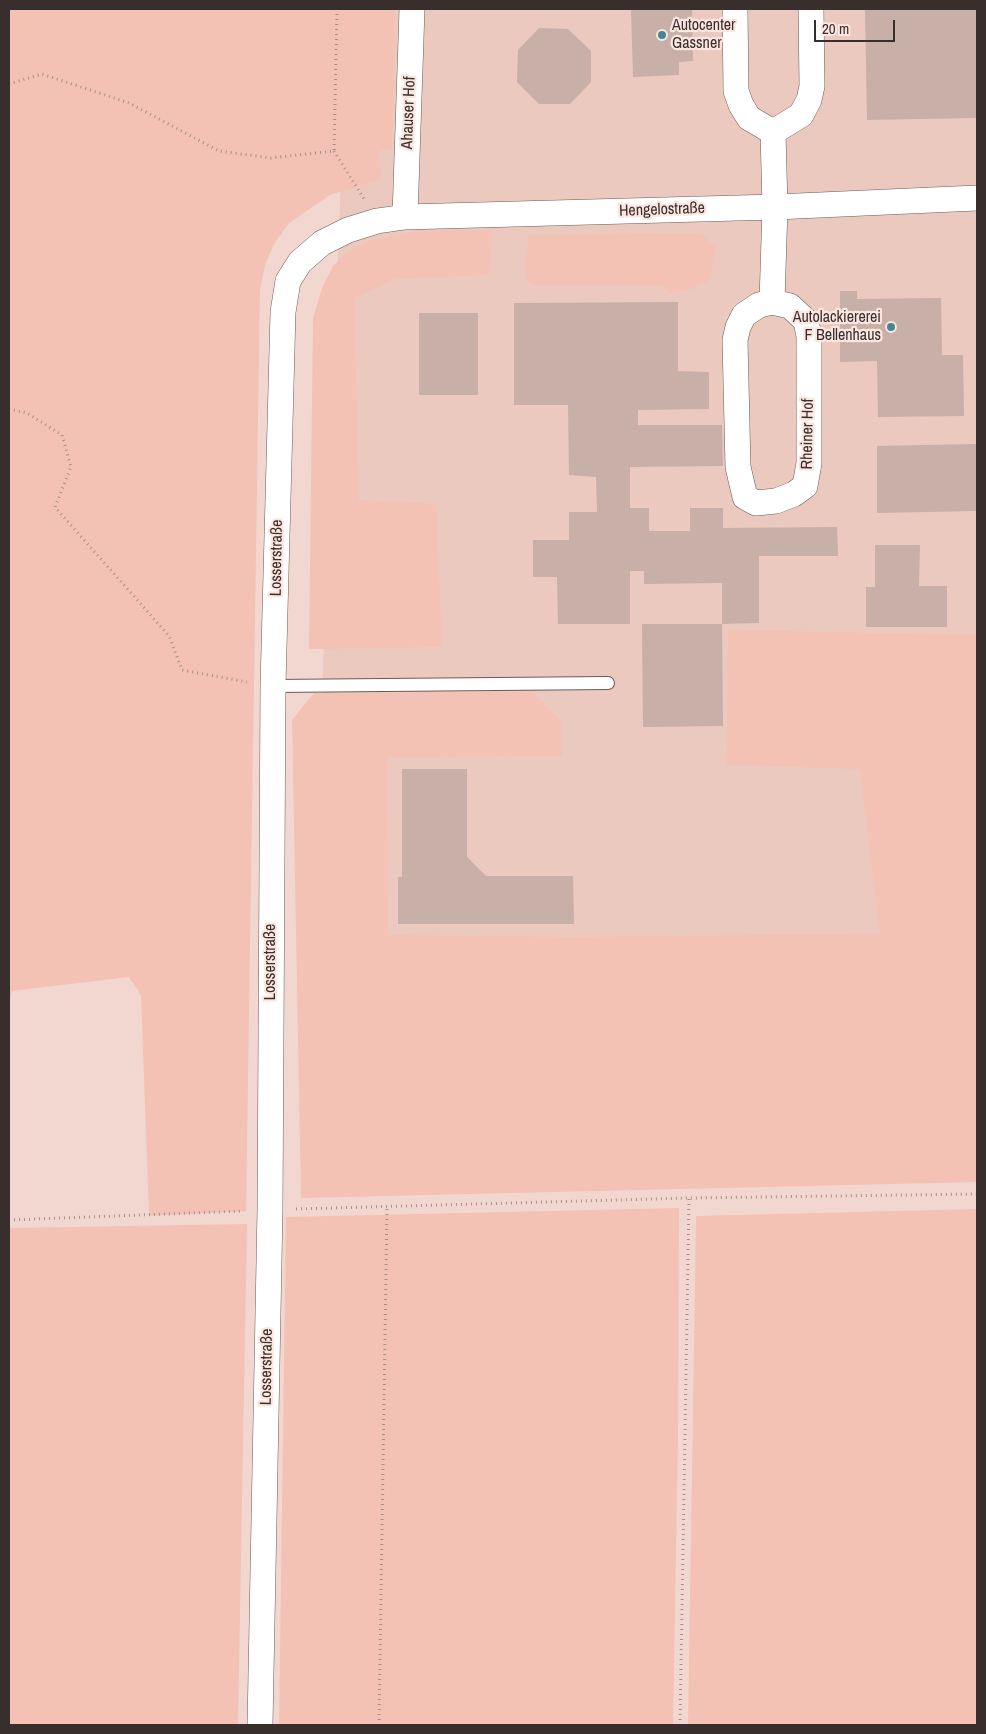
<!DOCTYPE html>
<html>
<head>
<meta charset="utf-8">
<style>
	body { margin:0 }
	#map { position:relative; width:986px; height:1734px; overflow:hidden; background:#f2d7d0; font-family:"Archivo Narrow",sans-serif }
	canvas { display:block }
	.frame { position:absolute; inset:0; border:10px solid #382e2b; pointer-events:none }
	.scale { position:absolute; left:814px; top:20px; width:81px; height:22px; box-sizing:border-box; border:2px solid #382e2b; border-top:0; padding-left:6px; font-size:15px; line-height:18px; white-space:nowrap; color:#382e2b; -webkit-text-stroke:4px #fce6e0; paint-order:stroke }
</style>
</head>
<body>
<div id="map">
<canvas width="986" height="1734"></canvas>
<div class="frame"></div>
<div class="scale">20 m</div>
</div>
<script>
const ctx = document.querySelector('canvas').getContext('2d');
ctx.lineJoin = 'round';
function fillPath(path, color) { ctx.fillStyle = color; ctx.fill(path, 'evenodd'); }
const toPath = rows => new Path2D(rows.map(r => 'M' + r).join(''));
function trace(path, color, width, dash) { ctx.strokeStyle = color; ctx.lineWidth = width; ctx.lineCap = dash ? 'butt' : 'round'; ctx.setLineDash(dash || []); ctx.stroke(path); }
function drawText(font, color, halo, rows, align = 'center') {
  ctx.font = font + ' "Archivo Narrow",sans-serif'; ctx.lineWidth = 4.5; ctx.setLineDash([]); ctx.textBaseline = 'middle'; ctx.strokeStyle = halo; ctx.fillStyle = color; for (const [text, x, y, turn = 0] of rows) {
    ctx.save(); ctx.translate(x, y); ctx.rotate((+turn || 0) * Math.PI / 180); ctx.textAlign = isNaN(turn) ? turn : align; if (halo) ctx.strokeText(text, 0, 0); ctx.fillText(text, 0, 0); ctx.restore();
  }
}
fillPath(toPath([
	[347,9,977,9,977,1169,304,1191]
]), '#ebc9bf');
fillPath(toPath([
	[9,9,395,9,392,148,379,151,381,179,330,195,289,223,274,244,265,265,260,290,246,1211,149,1216,141,995,129,977,12,991,9,1008],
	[493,230,489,275,395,279,354,298,359,500,436,504,442,647,309,649,313,318,322,288,333,266,351,250,368,241,419,231],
	[701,233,716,249,709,281,691,289,669,294,665,286,531,285,526,278,525,264,529,235],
	[728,630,977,635,977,1182,301,1198,292,720,314,693,533,692,561,721,562,756,387,757,388,935,573,937,880,934,860,769,727,765],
	[679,1208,678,1437,673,1725,279,1725,286,1217],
	[977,1209,977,1725,688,1725,696,1216],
	[247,1224,238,1725,9,1725,9,1228]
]), '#f3c2b4');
fillPath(toPath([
	[631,9,692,9,693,61,679,62,679,75,633,77],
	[865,9,977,9,977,118,867,120],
	[539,28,568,29,591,51,591,82,570,104,539,104,517,82,518,50],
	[840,291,857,291,857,299,941,298,942,355,963,355,964,416,878,417,877,361,840,362],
	[678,302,678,371,709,372,709,409,638,410,638,425,722,425,723,466,630,467,630,508,649,508,649,531,690,531,690,508,723,508,723,528,837,527,838,556,759,556,759,623,722,624,722,583,644,584,644,571,630,571,630,624,558,624,557,577,533,577,533,540,569,540,569,512,597,512,596,477,569,475,568,405,514,405,514,303],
	[419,313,478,313,478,395,419,395],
	[977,444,977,511,877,513,877,446],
	[875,545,920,545,919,586,947,586,947,627,866,627,866,587,875,587],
	[642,624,722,624,723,726,643,727],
	[402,769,467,769,467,857,486,876,573,876,574,924,398,924,398,877,402,877]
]), '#c8afa8');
const service = toPath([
	[273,686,608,683]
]);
const minor = toPath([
	[735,9,736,91,741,105,749,118,773,132],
	[773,132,801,115,809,100,812,86,811,9],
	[405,217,412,9],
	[772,302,759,305,744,315,738,327,735,340,738,467,745,497,756,503,776,501,794,494,805,486,809,463,809,336,806,321,790,306,772,302,775,207,773,132],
	[260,1725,270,1210,273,686,283,312,288,281,300,262,322,243,348,230,377,221,405,217,775,207,977,198]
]);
trace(service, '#705953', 14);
trace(minor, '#705953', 26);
trace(toPath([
	[9,84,42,74,129,103,219,151,271,158,334,151,337,9],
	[334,151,364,199],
	[9,409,27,413,62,435,71,467,55,507,169,636,182,670,247,682],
	[296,1209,689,1198,977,1194],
	[9,1220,244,1211],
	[379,1725,387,1207],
	[680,1725,689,1198]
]), '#a4908b', 3, [1, 4]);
trace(service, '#fff', 12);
trace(minor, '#fff', 25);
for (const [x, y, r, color] of [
	[662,35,5,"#438696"],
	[891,327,5,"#438696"]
]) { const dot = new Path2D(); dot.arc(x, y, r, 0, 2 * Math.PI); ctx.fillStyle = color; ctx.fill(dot); trace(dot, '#fce6e0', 2); }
drawText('16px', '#382e2b', '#fce6e0', [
	["Autocenter",672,26],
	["Gassner",672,44],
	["Autolackiererei",881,318,"right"],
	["F Bellenhaus",881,336,"right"]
], 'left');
drawText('16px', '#382e2b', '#fce6e0', [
	["Ahauser Hof",409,113,-88],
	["Hengelostraße",662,210,-2],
	["Rheiner Hof",808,434,-89],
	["Losserstraße",277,558,-89],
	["Losserstraße",271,962,-90],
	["Losserstraße",267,1367,-89]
]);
</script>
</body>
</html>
